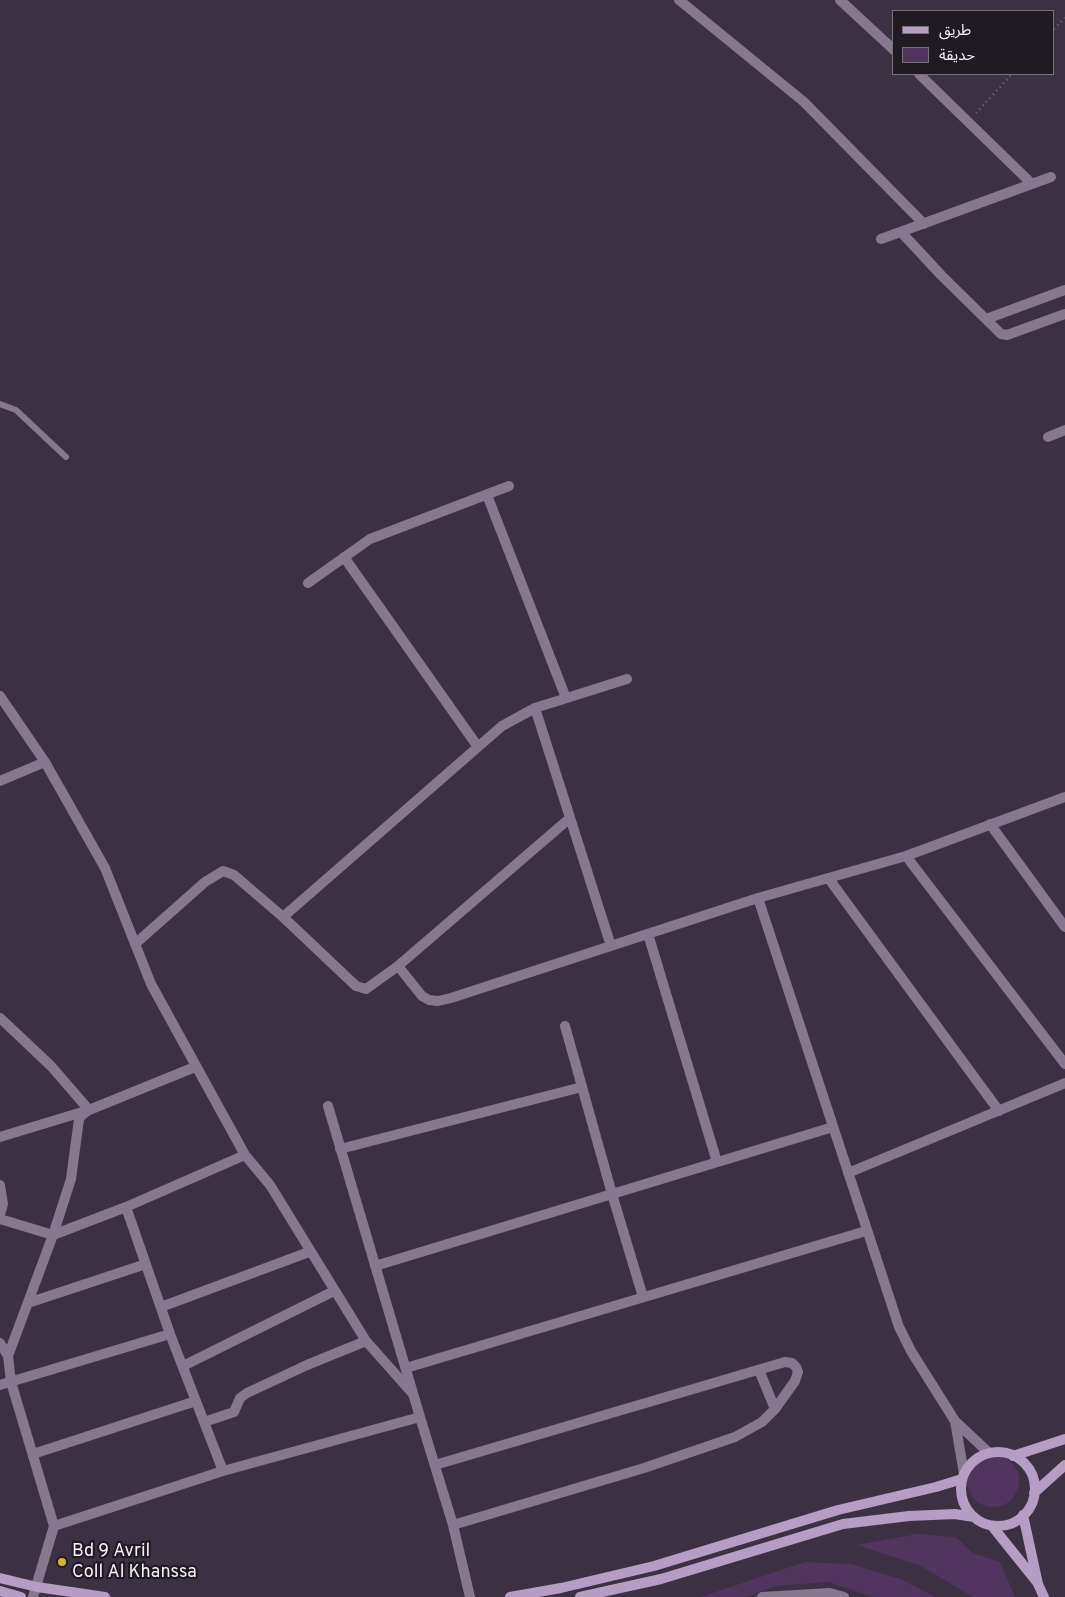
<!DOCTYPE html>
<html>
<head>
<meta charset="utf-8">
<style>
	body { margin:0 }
	#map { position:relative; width:1065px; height:1597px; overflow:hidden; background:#3c3142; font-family:Overpass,"Noto Sans Arabic",sans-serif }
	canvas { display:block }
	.legend { position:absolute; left:892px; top:10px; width:162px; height:65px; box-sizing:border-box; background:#201b23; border:1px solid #76717a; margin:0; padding:6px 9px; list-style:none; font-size:15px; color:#f8f1fc }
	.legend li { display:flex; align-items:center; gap:10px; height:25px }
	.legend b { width:25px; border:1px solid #76717a }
</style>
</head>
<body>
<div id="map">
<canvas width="1065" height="1597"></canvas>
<ul class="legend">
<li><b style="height:6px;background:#b59dc3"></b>طريق</li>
<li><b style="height:14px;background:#51355f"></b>حديقة</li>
</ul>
</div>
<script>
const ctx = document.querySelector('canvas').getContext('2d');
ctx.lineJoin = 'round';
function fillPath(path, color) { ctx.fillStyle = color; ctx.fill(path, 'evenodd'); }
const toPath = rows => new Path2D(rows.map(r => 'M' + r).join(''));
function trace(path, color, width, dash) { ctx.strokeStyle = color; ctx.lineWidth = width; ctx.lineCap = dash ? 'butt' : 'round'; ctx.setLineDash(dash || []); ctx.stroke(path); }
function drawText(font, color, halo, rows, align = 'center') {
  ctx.font = font + ' Overpass,sans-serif'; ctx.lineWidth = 4.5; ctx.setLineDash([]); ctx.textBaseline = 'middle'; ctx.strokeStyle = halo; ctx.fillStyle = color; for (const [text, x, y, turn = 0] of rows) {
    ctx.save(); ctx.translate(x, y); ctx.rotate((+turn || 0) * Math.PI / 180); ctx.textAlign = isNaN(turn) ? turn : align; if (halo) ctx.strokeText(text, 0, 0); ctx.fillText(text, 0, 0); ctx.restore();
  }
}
fillPath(toPath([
	'967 1481a26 26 0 1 1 52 0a26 26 0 1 1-52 0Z',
	[917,1534,956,1537,973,1553,1000,1562,1015,1597,973,1597,921,1566,857,1545],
	[805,1562,851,1564,903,1580,935,1597,873,1597,828,1582,776,1586,746,1597,701,1597]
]), '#51355f');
trace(toPath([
	[1054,29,1065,18],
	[976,113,1012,74]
]), '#766c7b', 2.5, [1, 4]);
trace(toPath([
	[0,404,16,410,66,457]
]), '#877890', 6);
trace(toPath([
	[679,0,804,102,924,224],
	[840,0,894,50],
	[919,74,1032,184],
	[901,232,941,275,1001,334,1007,335,1065,314],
	[881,239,1051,177],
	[986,319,1065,290],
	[1048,437,1065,430],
	[487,495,566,698],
	[344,557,478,747],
	[308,583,370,539,509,486],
	[0,696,45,762,105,868,151,984,245,1155,270,1185,366,1341,413,1394],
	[535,708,611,946],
	[0,781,45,762],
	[990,824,1065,927],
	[906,856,1065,1064],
	[829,879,999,1111],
	[758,898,899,1327,911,1351,955,1421,989,1453],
	[283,917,502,726,535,708,627,679],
	[648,934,717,1162],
	[135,944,205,882,223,871,234,875,283,917,356,986,366,989,398,966,570,818],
	[398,966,422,996,429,1000,438,1001,451,998,758,898,906,856,1065,797],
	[0,1018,51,1066,89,1110,0,1137],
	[565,1026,612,1194,643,1297],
	[328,1106,420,1417],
	[340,1149,582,1087],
	[848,1173,1065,1083],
	[0,1185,3,1204,0,1214],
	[126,1207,170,1334,223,1471],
	[0,1219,53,1235,71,1179,79,1119,82,1115,89,1110,195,1067],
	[375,1266,833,1127],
	[28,1303,146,1264],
	[161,1307,309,1252],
	[0,1343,8,1356],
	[183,1366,334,1291],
	[406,1368,866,1231],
	[759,1370,775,1409],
	[0,1385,170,1334],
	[955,1421,964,1474],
	[204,1422,234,1412,240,1398,247,1393,307,1365,366,1341],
	[33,1454,196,1401],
	[435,1465,785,1362,792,1363,796,1367,798,1372,795,1381,775,1409,762,1422,735,1437,644,1468,453,1525],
	[54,1526,11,1382,8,1356,53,1235,126,1207,245,1155],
	[33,1597,54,1526,223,1471,420,1417,453,1525,470,1597],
	[762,1597,830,1593,844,1597]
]), '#877890', 10);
trace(toPath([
	'961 1489a37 37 0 1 1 74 0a37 37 0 1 1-74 0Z',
	[1013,1456,1065,1439],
	[1034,1493,1065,1465],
	[1023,1515,1038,1584,1044,1597],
	[992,1526,1037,1582],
	[0,1578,37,1587,105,1597],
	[0,1591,21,1597],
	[510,1597,561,1588,654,1566,838,1510,936,1487,962,1479],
	[580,1597,661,1579,843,1524,909,1516,955,1514,974,1517]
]), '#b59dc3', 10);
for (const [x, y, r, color] of [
	[62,1562,5,"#dab333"]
]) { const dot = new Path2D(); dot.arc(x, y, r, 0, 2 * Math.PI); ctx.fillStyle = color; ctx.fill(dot); trace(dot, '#201b23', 2); }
drawText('18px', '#f8f1fc', '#201b23', [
	["Bd 9 Avril",72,1552],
	["Coll Al Khanssa",72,1573]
], 'left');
</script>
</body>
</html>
